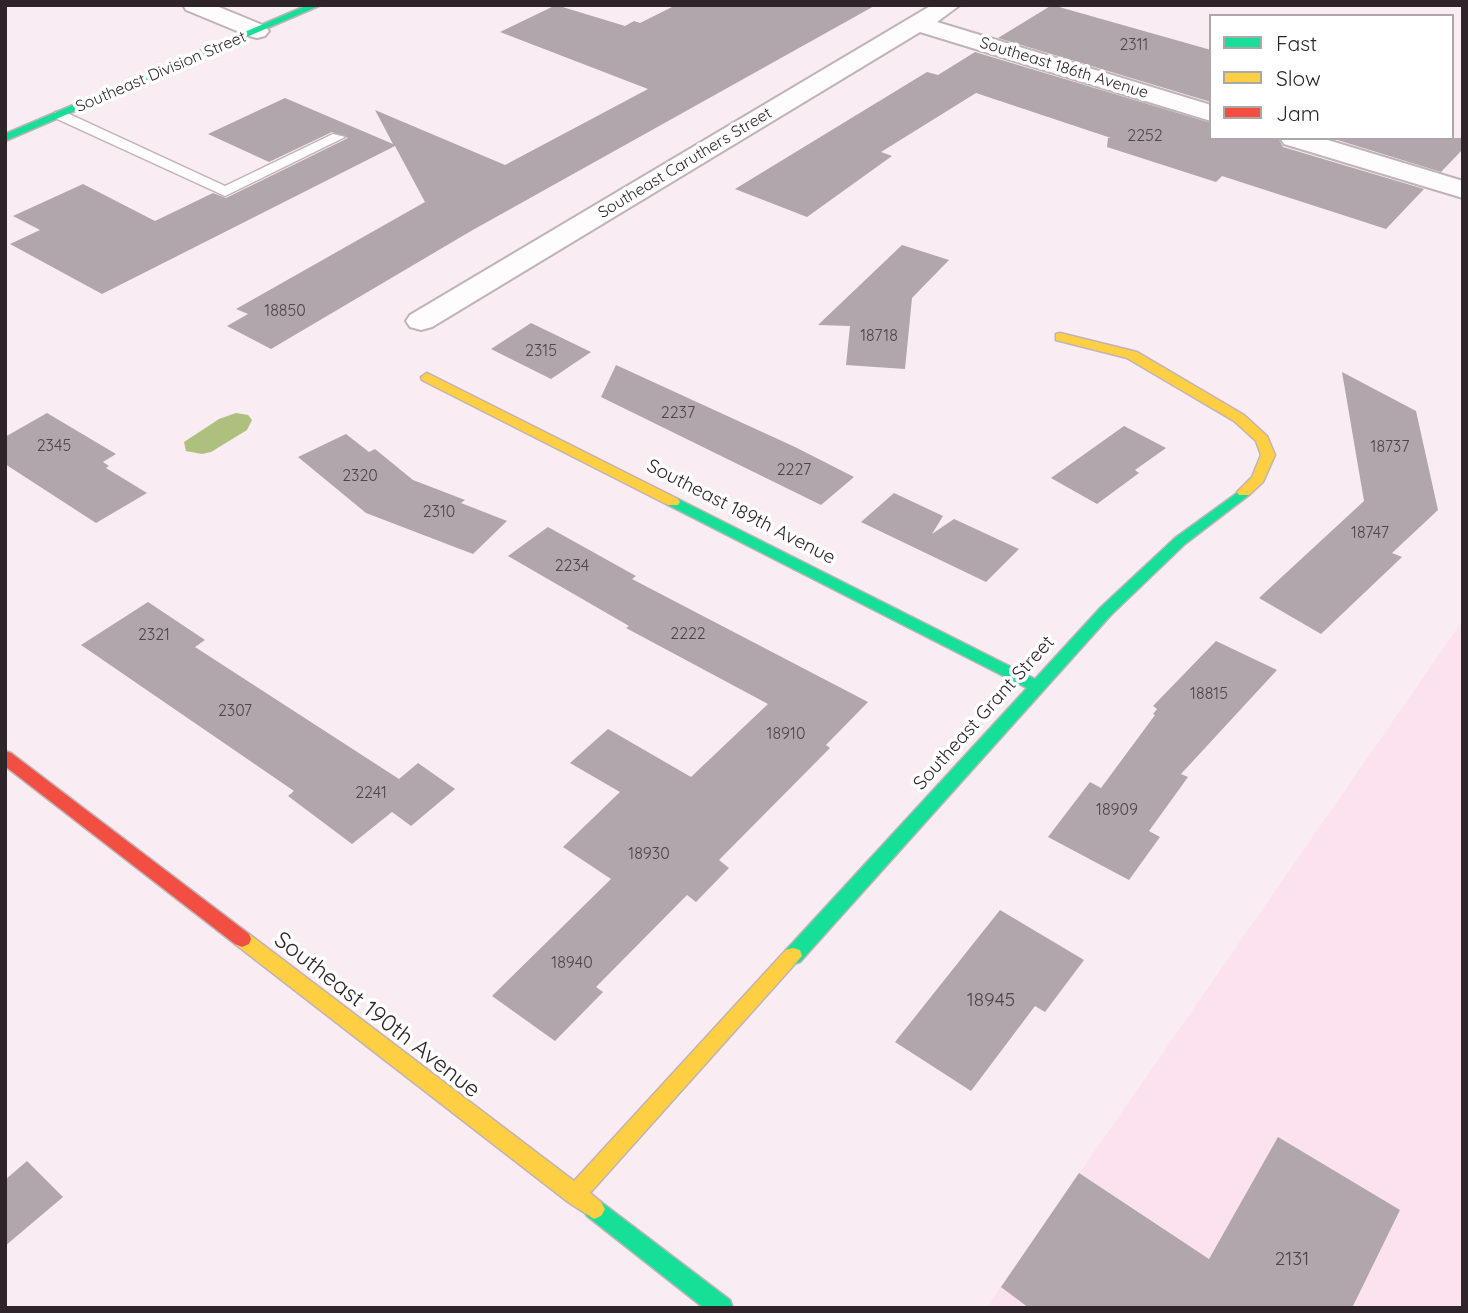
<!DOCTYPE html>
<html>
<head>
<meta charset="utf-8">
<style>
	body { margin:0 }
	#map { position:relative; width:1468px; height:1313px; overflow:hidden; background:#f9ecf2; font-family:Quicksand,sans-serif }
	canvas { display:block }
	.frame { position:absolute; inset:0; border:7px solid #2f2429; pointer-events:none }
	.legend { position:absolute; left:1209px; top:14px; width:245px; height:126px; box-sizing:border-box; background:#fff; border:2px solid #aca7a9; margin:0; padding:9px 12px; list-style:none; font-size:21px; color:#2f2429 }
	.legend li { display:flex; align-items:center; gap:14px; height:35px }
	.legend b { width:35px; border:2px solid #aca7a9 }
</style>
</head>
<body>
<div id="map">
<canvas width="1468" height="1313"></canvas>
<div class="frame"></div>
<ul class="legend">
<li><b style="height:9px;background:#16e098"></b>Fast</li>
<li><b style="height:9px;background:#ffcf43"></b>Slow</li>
<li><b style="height:9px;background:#f24e42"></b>Jam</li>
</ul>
</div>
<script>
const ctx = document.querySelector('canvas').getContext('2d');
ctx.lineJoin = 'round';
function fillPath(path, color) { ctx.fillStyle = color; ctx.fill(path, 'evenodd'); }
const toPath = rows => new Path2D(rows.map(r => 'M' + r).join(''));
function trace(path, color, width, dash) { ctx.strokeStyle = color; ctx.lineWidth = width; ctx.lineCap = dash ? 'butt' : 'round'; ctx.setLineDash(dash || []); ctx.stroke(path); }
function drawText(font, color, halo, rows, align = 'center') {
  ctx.font = font + ' Quicksand,sans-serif'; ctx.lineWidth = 7; ctx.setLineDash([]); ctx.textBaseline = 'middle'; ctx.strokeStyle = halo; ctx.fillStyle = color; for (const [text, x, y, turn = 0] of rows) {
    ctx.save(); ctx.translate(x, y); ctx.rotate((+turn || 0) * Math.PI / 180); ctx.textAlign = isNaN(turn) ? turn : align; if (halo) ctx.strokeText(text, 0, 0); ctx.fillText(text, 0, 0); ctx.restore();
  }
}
fillPath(toPath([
	[1463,620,1463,1308,986,1308]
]), '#fbe2ee');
fillPath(toPath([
	[236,413,248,415,252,420,247,430,211,452,202,454,186,451,184,442,219,419]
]), '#adc07e');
fillPath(toPath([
	[556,5,625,26,634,21,640,23,676,5,876,5,471,231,271,349,227,326,248,314,236,309,425,202,395,146,102,294,10,244,40,230,13,216,83,184,155,221,213,193,226,198,348,138,332,132,269,162,208,134,285,98,393,144,375,110,505,165,648,89,500,32],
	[1052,5,1211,50,1211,102,998,38],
	[975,52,1211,123,1211,138,1278,138,1283,147,1424,189,1386,229,1222,176,1216,182,1107,147,1108,138,1111,138,976,93,881,152,892,156,807,217,735,189,927,72,938,75],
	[1331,138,1463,138,1463,149,1441,172],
	[902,245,949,260,912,298,905,369,846,365,850,326,818,325],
	[531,323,591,352,551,379,491,349],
	[616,365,795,447,854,477,821,505,601,397],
	[1342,372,1416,411,1438,510,1392,553,1402,557,1321,634,1259,598,1364,501],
	[47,413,116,454,103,462,109,466,106,468,147,493,96,523,5,464,5,437],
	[1124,426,1166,448,1135,470,1139,473,1097,504,1051,478],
	[346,434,369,452,375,449,413,480,465,500,461,503,507,521,473,554,366,513,298,457],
	[894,493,943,516,932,534,954,519,1019,549,986,582,861,522],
	[548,527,636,576,632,579,868,702,826,745,830,748,719,860,729,868,696,902,687,895,596,987,603,992,555,1041,492,996,611,879,563,847,620,792,570,763,608,729,691,777,768,704,626,628,629,626,508,556],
	[148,602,205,640,195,647,399,779,418,763,455,789,411,826,392,812,352,844,288,796,294,791,81,645],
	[1216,641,1277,670,1181,774,1188,777,1149,831,1160,837,1129,880,1048,837,1090,782,1101,788,1155,715,1153,714,1157,709,1153,706],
	[1000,910,1084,960,1045,1012,1035,1006,971,1091,895,1042],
	[1278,1137,1400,1210,1352,1308,1029,1308,1001,1287,1079,1173,1209,1259],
	[27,1161,63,1197,5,1246,5,1180]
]), '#b0a6ab');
const lane = toPath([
	[55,112,65,112,225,186,333,134,345,137,225,196,55,118,55,112]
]);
const street = toPath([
	[183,5,214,5,265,26,269,31,265,36,257,38,249,36,186,10,183,5],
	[932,5,960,5,937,22,1211,105,1211,121,920,32,432,327,421,330,410,327,406,321,410,315,932,5],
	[1280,138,1321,138,1463,181,1463,198,1284,144,1280,138]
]);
const fast = toPath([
	[308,5,321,5,5,141,5,134,308,5],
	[1244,488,1251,492,1249,495,1185,544,1111,615,800,962,793,964,786,962,784,956,786,950,1027,688,668,505,666,502,668,499,678,499,1035,679,1101,607,1175,538,1244,488],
	[594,1199,601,1202,730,1300,733,1308,704,1308,587,1216,583,1209,587,1202,594,1199]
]);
const slow = toPath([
	[1060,333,1137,352,1244,415,1267,436,1275,455,1263,482,1249,495,1239,495,1237,492,1252,477,1261,455,1256,441,1234,421,1127,358,1056,340,1056,334,1060,333],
	[427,373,678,499,680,502,678,505,668,505,422,380,421,377,427,373],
	[242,931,249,934,574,1181,786,950,793,948,800,950,802,956,590,1193,601,1202,605,1209,601,1216,594,1219,568,1202,235,944,233,939,235,934,242,931]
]);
const jam = toPath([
	[5,751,11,753,249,934,251,939,249,944,242,947,235,944,5,766,5,751]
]);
trace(lane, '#bfb3b9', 3);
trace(street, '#bfb3b9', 4);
trace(fast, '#bfb3b9', 3);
trace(slow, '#bfb3b9', 3);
trace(jam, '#bfb3b9', 3);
fillPath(lane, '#fefcfd');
fillPath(street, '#fefcfd');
fillPath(fast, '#16e098');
fillPath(slow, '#ffcf43');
fillPath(jam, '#f24e42');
drawText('16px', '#4f444a', null, [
	["2311",1134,45],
	["2252",1145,136],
	["18850",285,311],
	["18718",879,336],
	["2315",541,351],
	["2237",678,413],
	["2345",54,446],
	["18737",1390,447],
	["2227",794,470],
	["2320",360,476],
	["2310",439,512],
	["18747",1370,533],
	["2234",572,566],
	["2222",688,634],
	["2321",154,635],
	["18815",1209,694],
	["2307",235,711],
	["18910",786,734],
	["2241",371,793],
	["18909",1117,810],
	["18930",649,854],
	["18940",572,963]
]);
drawText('16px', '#2f2429', '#fff', [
	["Southeast 186th Avenue",1064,68,17],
	["Southeast Division Street",161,72,-23],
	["Southeast Caruthers Street",685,163,-31]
]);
drawText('19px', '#2f2429', '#fff', [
	["Southeast 189th Avenue",741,512,27],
	["Southeast Grant Street",984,713,-48]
]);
drawText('19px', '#4f444a', null, [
	["18945",991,1000],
	["2131",1292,1259]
]);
drawText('23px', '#2f2429', '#fff', [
	["Southeast 190th Avenue",377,1015,38]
]);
</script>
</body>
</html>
